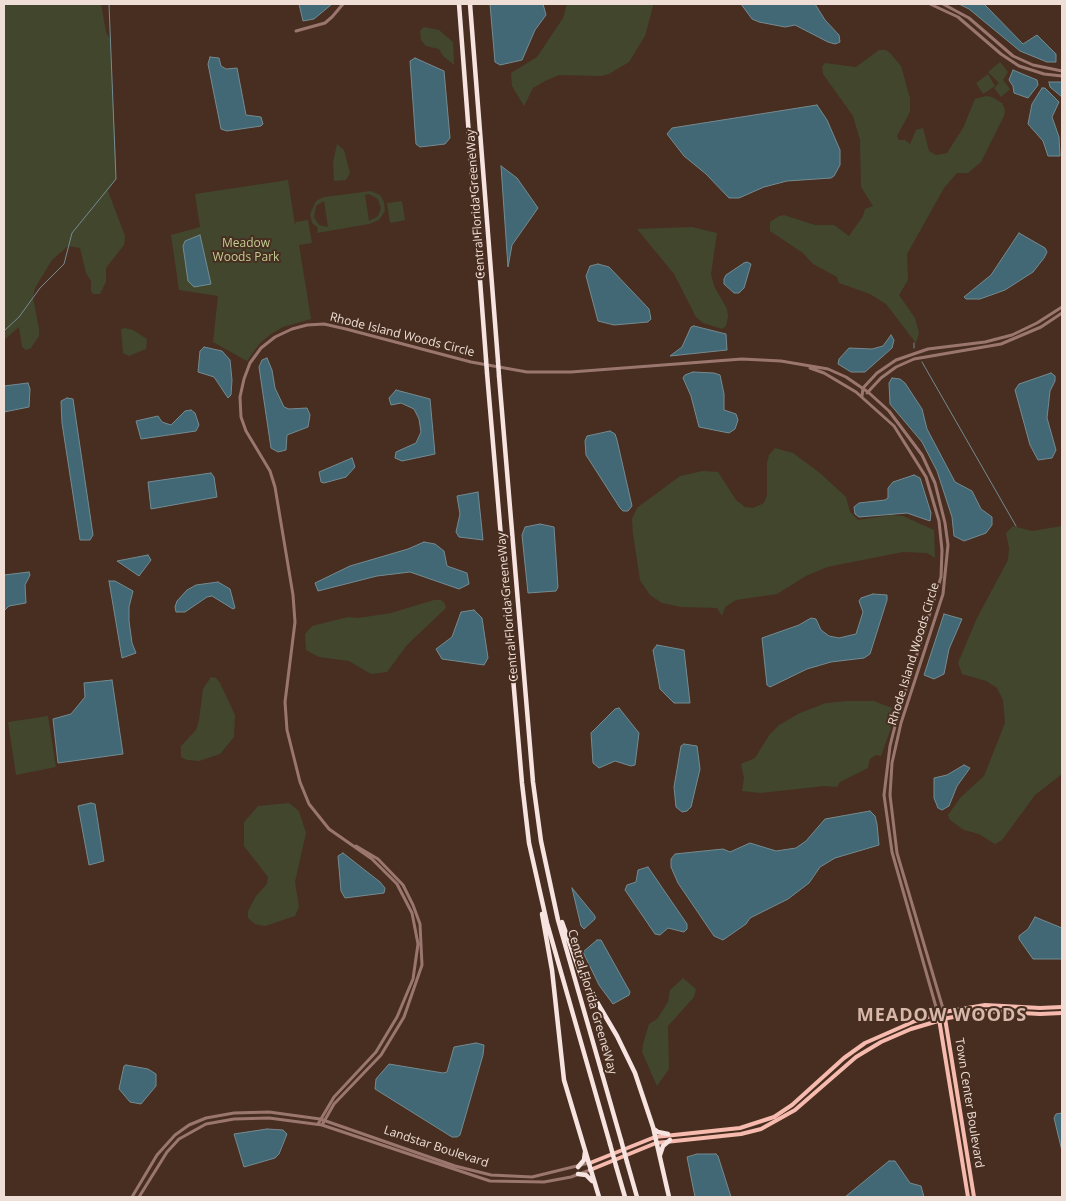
<!DOCTYPE html>
<html>
<head>
<meta charset="utf-8">
<style>
	body { margin:0 }
	#map { position:relative; width:1066px; height:1201px; overflow:hidden; background:#472e21; font-family:"Open Sans",sans-serif }
	canvas { display:block }
	.frame { position:absolute; inset:0; border:5px solid #efded6; pointer-events:none }
</style>
</head>
<body>
<div id="map">
<canvas width="1066" height="1201"></canvas>
<div class="frame"></div>
</div>
<script>
const ctx = document.querySelector('canvas').getContext('2d');
ctx.lineJoin = 'round';
function fillPath(path, color) { ctx.fillStyle = color; ctx.fill(path, 'evenodd'); }
const toPath = rows => new Path2D(rows.map(r => 'M' + r).join(''));
function trace(path, color, width, dash) { ctx.strokeStyle = color; ctx.lineWidth = width; ctx.lineCap = dash ? 'butt' : 'round'; ctx.setLineDash(dash || []); ctx.stroke(path); }
function drawText(font, color, halo, rows, align = 'center') {
  ctx.font = font + ' "Open Sans",sans-serif'; ctx.lineWidth = 4; ctx.setLineDash([]); ctx.textBaseline = 'middle'; ctx.strokeStyle = halo; ctx.fillStyle = color; for (const [text, x, y, turn = 0] of rows) {
    ctx.save(); ctx.translate(x, y); ctx.rotate((+turn || 0) * Math.PI / 180); ctx.textAlign = isNaN(turn) ? turn : align; if (halo) ctx.strokeText(text, 0, 0); ctx.fillText(text, 0, 0); ctx.restore();
  }
}
fillPath(toPath([
	[4,4,101,4,106,32,110,39,116,160,116,179,108,191,125,236,124,245,106,268,106,282,100,294,93,294,91,291,91,281,86,273,80,248,68,246,52,260,35,288,33,297,39,329,39,336,31,348,26,350,22,347,19,327,4,340],
	[567,4,653,4,653,6,645,36,629,62,609,74,601,76,559,75,545,81,533,88,524,106,512,86,511,73,537,57,563,18],
	[424,27,439,30,453,42,454,65,443,56,439,49,426,46,421,40,420,31],
	[879,50,886,50,890,53,901,66,910,98,910,112,897,136,899,140,905,140,910,144,916,130,923,128,929,151,936,155,947,153,963,128,975,99,986,96,992,97,1002,103,1005,110,1004,116,981,162,968,173,957,173,944,188,907,254,908,280,899,295,915,318,919,333,916,343,886,304,870,294,839,283,837,277,813,264,803,253,770,231,770,222,779,216,784,215,815,225,834,225,849,236,863,216,865,209,873,206,861,187,860,140,853,116,823,74,822,67,825,63,856,67],
	[1000,62,1008,72,1003,80,1010,89,1001,97,994,88,999,83,988,72],
	[988,74,995,86,983,94,976,83],
	[337,144,344,150,350,173,346,180,334,181,333,162],
	[288,180,295,225,296,222,308,220,312,243,299,245,311,319,283,327,271,334,260,343,247,361,213,342,218,296,179,290,171,235,200,227,195,194],
	[371,191,380,195,384,202,385,211,379,220,369,224,317,233,318,228,312,223,310,214,316,201,324,197],
	[369,194,378,199,381,208,378,216,369,221,365,195],
	[324,201,328,227,319,225,314,217,316,206],
	[402,201,405,220,390,223,387,203],
	[692,227,717,233,711,274,714,286,727,309,728,317,726,326,722,329,703,323,696,317,674,274,637,229],
	[125,328,133,330,147,339,146,349,129,356,123,353,121,329],
	[775,448,793,453,820,473,846,497,850,512,858,520,891,515,903,516,934,530,935,558,927,553,903,552,827,567,806,576,777,594,736,600,725,607,722,616,717,608,681,607,662,603,650,595,640,580,633,534,632,519,637,508,680,476,703,471,718,472,736,500,745,507,753,508,764,503,767,495,767,463,769,455],
	[1013,526,1032,531,1062,526,1062,774,1035,795,1002,840,995,844,979,834,964,830,950,820,948,815,960,798,984,776,1005,723,1003,700,997,688,986,681,962,674,958,663,977,618,1008,560,1009,548,1006,533],
	[434,600,441,600,445,604,446,608,407,645,387,672,371,674,349,661,319,657,306,650,305,634,312,626,348,617,358,618,391,613],
	[211,677,216,678,220,683,235,715,234,737,220,754,199,761,187,760,181,757,181,746,196,730,199,720,203,689],
	[848,701,874,701,892,708,889,722,891,728,881,756,876,755,870,759,868,768,840,782,837,787,825,786,760,793,742,791,744,778,741,764,755,758,770,734,779,725,800,713,826,703],
	[48,716,56,767,16,775,8,722],
	[289,803,299,811,306,833,295,882,299,907,295,916,265,926,255,924,248,918,248,911,256,896,267,884,268,877,244,846,244,822,258,806],
	[683,978,696,989,694,997,668,1026,669,1069,657,1086,642,1052,643,1044,649,1024,657,1019,668,1002,670,990]
]), '#42462c');
const water = toPath([
	[299,4,332,4,314,19,303,21,299,4],
	[490,4,543,4,546,15,535,30,522,60,500,65,495,62,490,4],
	[741,4,815,4,825,20,839,35,840,42,835,44,828,42,795,25,785,27,759,22,752,19,741,4],
	[959,4,984,4,1023,44,1037,35,1056,54,1056,62,1047,62,1020,51,969,9,959,4],
	[210,57,219,58,221,66,226,69,237,68,246,115,261,117,263,124,261,126,227,131,221,129,208,64,210,57],
	[415,58,444,71,450,138,445,144,420,147,416,144,410,61,415,58],
	[1013,70,1037,80,1038,85,1028,98,1014,93,1013,86,1009,80,1013,70],
	[1049,82,1062,82,1062,97,1050,87,1049,82],
	[1042,88,1045,88,1059,102,1052,117,1059,137,1060,156,1048,156,1043,141,1028,124,1032,104,1042,88],
	[817,105,827,120,840,150,840,165,834,176,831,178,787,181,764,187,739,198,729,198,706,174,684,156,667,134,672,128,817,105],
	[501,166,517,178,538,208,512,245,508,267,501,166],
	[1019,233,1045,248,1047,252,1044,258,1033,272,1005,290,980,299,966,299,964,297,991,275,1019,233],
	[200,235,211,284,194,287,188,281,183,246,185,241,200,235],
	[744,263,747,262,751,264,744,288,739,293,734,293,724,284,724,279,726,275,744,263],
	[598,264,609,267,649,309,651,319,648,322,614,325,598,321,586,276,590,266,598,264],
	[694,326,726,334,727,350,670,356,682,347,691,327,694,326],
	[891,335,894,340,892,348,865,372,851,372,838,364,839,359,849,348,872,349,883,346,891,335],
	[204,347,222,351,230,360,232,380,231,395,228,398,214,377,198,372,200,351,204,347],
	[267,358,272,370,275,388,284,407,289,409,307,408,310,415,308,427,287,435,286,450,278,452,271,448,259,367,262,360,267,358],
	[693,372,714,373,720,375,724,394,724,410,736,414,738,420,735,429,729,433,699,427,691,396,683,378,685,375,693,372],
	[1051,373,1055,376,1055,381,1050,391,1047,418,1056,450,1052,458,1038,460,1030,445,1015,390,1019,384,1051,373],
	[892,378,900,379,905,383,922,409,927,429,955,482,972,491,981,509,992,517,992,525,986,533,964,541,954,536,952,517,937,471,922,442,890,404,889,383,892,378],
	[28,383,30,389,29,407,4,412,4,386,28,383],
	[396,390,430,399,435,454,402,461,395,458,396,452,416,443,421,432,419,419,414,409,401,403,391,405,389,398,396,390],
	[67,398,73,399,93,535,90,540,80,540,62,423,61,401,67,398],
	[191,410,195,413,199,425,196,431,141,439,136,421,158,416,162,422,171,425,185,411,191,410],
	[610,431,615,434,617,440,632,506,628,511,623,511,620,508,586,455,585,441,587,436,610,431],
	[352,458,355,467,346,477,324,483,321,482,319,472,352,458],
	[211,473,214,477,217,497,151,509,148,482,211,473],
	[914,475,920,478,931,513,930,521,907,513,859,517,855,514,854,507,859,503,885,500,888,498,888,488,893,482,914,475],
	[478,492,483,540,459,537,456,532,460,514,457,496,478,492],
	[540,524,554,527,558,587,556,591,528,593,522,535,525,527,540,524],
	[424,542,435,544,444,551,447,566,467,573,469,584,459,589,410,572,377,576,318,591,315,583,350,566,408,549,424,542],
	[148,555,151,560,139,576,117,561,148,555],
	[29,572,30,575,25,585,26,603,9,606,4,611,4,575,29,572],
	[109,581,115,581,133,591,129,607,129,621,132,643,136,653,122,658,109,581],
	[218,582,230,589,235,608,233,609,212,596,207,597,185,612,176,612,175,607,177,601,187,590,196,585,218,582],
	[873,594,887,595,887,600,870,654,864,658,831,662,807,669,770,687,767,685,762,638,799,625,811,618,816,619,821,630,829,636,839,638,856,634,863,612,859,601,861,598,873,594],
	[474,610,482,618,488,658,484,665,442,659,436,649,452,637,461,612,474,610],
	[944,614,962,619,949,649,944,674,934,679,924,675,944,614],
	[657,645,684,650,690,703,674,703,660,689,653,650,657,645],
	[112,680,123,754,58,763,53,719,71,714,85,697,84,683,112,680],
	[619,708,639,733,635,765,631,766,615,761,599,768,593,763,591,733,615,709,619,708],
	[684,744,697,746,700,769,691,807,687,811,682,812,676,807,674,787,681,746,684,744],
	[964,765,970,768,957,786,949,806,942,810,938,808,934,798,934,778,947,775,964,765],
	[91,803,95,804,104,861,89,865,78,806,91,803],
	[870,811,875,816,877,824,879,845,835,858,820,867,809,883,788,899,750,918,746,924,723,940,714,936,678,883,671,867,671,859,675,854,723,849,730,852,750,843,776,851,796,848,806,841,825,819,870,811],
	[343,853,380,882,385,888,384,893,345,898,341,891,338,856,343,853],
	[648,867,687,924,687,929,684,932,668,928,660,935,655,934,625,890,627,885,636,882,638,870,648,867],
	[572,888,595,916,595,919,584,929,581,926,572,888],
	[1035,917,1062,928,1062,959,1033,959,1019,939,1019,936,1028,929,1035,917],
	[597,940,601,940,630,992,629,995,613,1004,599,985,583,952,597,940],
	[476,1043,484,1045,483,1055,460,1135,457,1137,452,1137,375,1089,376,1079,389,1064,443,1073,447,1072,454,1047,476,1043],
	[126,1065,148,1069,156,1074,156,1086,141,1104,130,1102,119,1089,124,1066,126,1065],
	[1062,1113,1062,1151,1054,1118,1056,1114,1062,1113],
	[267,1129,283,1130,287,1134,279,1154,275,1158,244,1167,234,1134,267,1129],
	[716,1154,718,1156,731,1197,695,1197,687,1157,697,1154,716,1154],
	[889,1161,895,1161,910,1183,921,1186,924,1197,845,1197,889,1161]
]);
fillPath(water, '#416874');
trace(water, '#758b91', 1);
trace(toPath([
	[4,331,19,317,40,288,64,264,72,233,116,179,109,4],
	[914,343,914,348],
	[922,362,1016,526]
]), '#758b91', 1);
trace(toPath([
	[930,4,958,17,1001,54,1019,66,1044,74,1062,76],
	[943,4,969,18,1013,56,1033,65,1062,71],
	[296,31,325,23,332,17,343,4],
	[810,368,824,373,856,392,894,426,926,477,939,521,942,550,941,577,896,722,890,746,884,795,892,852,938,1014],
	[867,393,881,378,896,367,914,359,1001,344,1041,327,1062,313],
	[862,396,863,388,877,373,896,360,928,349,985,342,1012,335,1037,323,1062,307],
	[318,1124,334,1097,376,1052,397,1017,413,979,418,944,412,913,397,884,372,859,329,829,309,804,300,782,287,730,285,702,295,622,293,595,275,487,270,471,246,431,241,417,240,397,244,379,250,363,261,348,275,337,292,329,307,325,324,324,346,329,471,362,527,372,571,372,742,359,781,361,828,369,846,377,868,392,889,411,922,455,935,483,945,523,948,545,943,594,901,723,892,763,890,795,897,853,944,1012],
	[322,1125,334,1104,381,1055,404,1017,422,965,420,924,413,905,403,885,378,859,356,846],
	[132,1197,157,1155,175,1135,189,1125,206,1118,234,1113,269,1112,320,1119,455,1166,491,1175,532,1177,589,1163],
	[139,1197,167,1152,179,1139,206,1124,234,1119,269,1118,322,1125,490,1181,544,1182,571,1177,590,1170]
]), '#9b766f', 3);
trace(toPath([
	[944,1012,974,1197],
	[939,1019,968,1197],
	[590,1163,655,1137,740,1128,774,1117,792,1105,844,1058,865,1043,915,1021,944,1012,985,1005,1040,1008,1062,1007],
	[590,1170,656,1143,741,1134,761,1129,795,1110,856,1057,881,1042,911,1029,948,1018,986,1011,1040,1014,1062,1013]
]), '#f7baae', 4);
trace(toPath([
	[459,4,486,359],
	[470,4,498,361],
	[487,373,522,783,529,843,547,923,610,1144],
	[499,376,533,782,541,841,558,920,621,1140],
	[542,914,552,970,564,1080,599,1197],
	[562,922,581,975,617,1036,635,1073,653,1127,669,1197],
	[654,1129,658,1132,668,1134],
	[660,1155,663,1146,670,1140],
	[627,1162,637,1197],
	[616,1166,625,1197],
	[578,1167,584,1160,585,1152],
	[578,1174,586,1175,592,1181]
]), '#f7e4e0', 4.5);
trace(toPath([
	[486,359,487,373],
	[498,361,499,376],
	[621,1140,627,1162],
	[610,1144,616,1166]
]), '#f7e4e0', 4.5);
drawText('12px', '#efded6', '#472e21', [
	["Central Florida GreeneWay",476,204,-94],
	["Rhode Island Woods Circle",402,335,14],
	["Central Florida GreeneWay",508,607,-95],
	["Rhode Island Woods Circle",914,654,-73],
	["Central Florida GreeneWay",592,1002,74],
	["Town Center Boulevard",969,1103,81],
	["Landstar Boulevard",436,1147,18]
]);
drawText('12px', '#c1cc91', '#472e21', [
	["Meadow",246,244],
	["Woods Park",246,258]
]);
ctx.letterSpacing = '1px';
drawText('bold 18px', '#d8b8a9', '#472e21', [
	["MEADOW WOODS",942,1016]
]);
ctx.letterSpacing = '0px';
</script>
</body>
</html>
